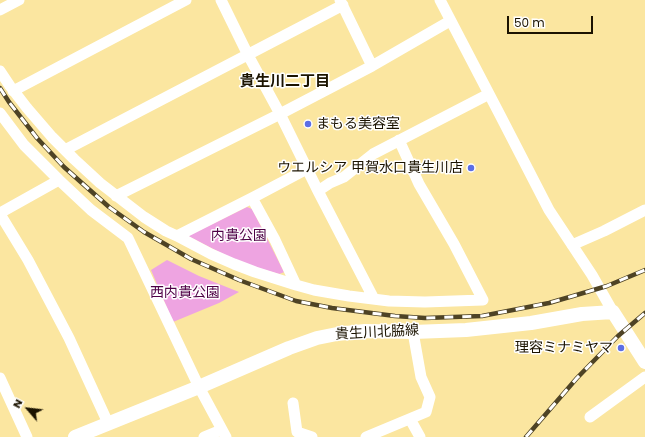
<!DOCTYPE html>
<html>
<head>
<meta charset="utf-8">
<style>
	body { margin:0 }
	#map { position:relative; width:645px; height:437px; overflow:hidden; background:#fbe6a0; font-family:Poppins,sans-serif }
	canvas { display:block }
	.north { position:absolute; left:8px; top:389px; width:40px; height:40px; -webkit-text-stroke:3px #fff; paint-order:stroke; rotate:298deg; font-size:11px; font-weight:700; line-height:16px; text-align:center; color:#1b1300 }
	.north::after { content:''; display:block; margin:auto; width:14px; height:18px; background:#1b1300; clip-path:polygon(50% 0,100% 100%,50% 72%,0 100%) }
	.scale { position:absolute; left:507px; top:16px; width:86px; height:18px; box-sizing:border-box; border:2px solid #1b1300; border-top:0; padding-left:5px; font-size:12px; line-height:14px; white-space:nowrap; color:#1b1300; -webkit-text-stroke:3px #fff; paint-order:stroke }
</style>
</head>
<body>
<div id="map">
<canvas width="645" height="437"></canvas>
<div class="north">N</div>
<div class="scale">50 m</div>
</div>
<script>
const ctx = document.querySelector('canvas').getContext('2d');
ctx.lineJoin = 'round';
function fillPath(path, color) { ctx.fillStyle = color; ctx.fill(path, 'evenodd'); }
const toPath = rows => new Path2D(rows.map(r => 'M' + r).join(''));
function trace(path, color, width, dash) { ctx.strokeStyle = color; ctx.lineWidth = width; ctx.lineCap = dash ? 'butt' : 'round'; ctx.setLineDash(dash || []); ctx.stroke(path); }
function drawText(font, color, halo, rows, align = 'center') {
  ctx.font = font + ' Poppins,"Noto Sans JP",sans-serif'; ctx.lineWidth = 3; ctx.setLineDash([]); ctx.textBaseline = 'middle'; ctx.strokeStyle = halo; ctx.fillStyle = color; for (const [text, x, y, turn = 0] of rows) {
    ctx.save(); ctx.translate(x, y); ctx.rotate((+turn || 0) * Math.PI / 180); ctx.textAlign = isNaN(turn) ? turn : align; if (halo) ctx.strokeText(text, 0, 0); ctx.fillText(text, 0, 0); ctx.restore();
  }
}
fillPath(toPath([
	[247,207,252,209,284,272,282,273,279,274,248,265,227,256,188,236],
	[167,260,199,276,239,292,219,303,173,322,151,270]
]), '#eea4e1');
trace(toPath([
	[221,0,248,55,280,114,318,191,374,299],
	[340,0,372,66],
	[440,0,500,115,549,210,592,275,613,312],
	[0,10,19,0],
	[0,71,10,86,27,108,52,137,74,159,100,183,144,217,166,231,177,236,252,198,307,169],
	[13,91,186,0],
	[0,113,24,145,59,180,91,210,128,238,199,387,226,437],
	[65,150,343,5],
	[318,191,330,183,344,177,373,154,489,94],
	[116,196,280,114,372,66,450,21],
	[252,198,275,240,296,285,314,290,349,296,389,301,425,302,483,300,454,244,419,184,399,140],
	[0,213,59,180],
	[0,214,28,260,69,338,108,423],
	[177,236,211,254,234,264,255,272,296,285],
	[572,245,604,231,645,210],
	[0,378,27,437],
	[293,403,297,432,312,437],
	[590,417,645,377],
	[410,419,420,437],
	[204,437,221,430],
	[366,437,426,412,430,397,421,377,413,332]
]), '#fff', 11);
trace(toPath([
	[75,437,199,387,289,348,317,338,337,334,365,331,413,332,466,330,531,323,582,314,613,312,645,362]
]), '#fff', 14);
const rail = toPath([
	[0,88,9,102,37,138,64,167,83,184,109,207,144,232,191,259,239,280,296,301,332,308,395,316,425,318,482,316,549,303,573,296,607,286,645,270],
	[526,437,577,378,618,336,645,313]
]);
trace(rail, '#4e4325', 4.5);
trace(rail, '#fff', 3, [9]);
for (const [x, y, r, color] of [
	[308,124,4,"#5c6ee5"],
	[471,168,4,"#5c6ee5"],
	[621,348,4,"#5c6ee5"]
]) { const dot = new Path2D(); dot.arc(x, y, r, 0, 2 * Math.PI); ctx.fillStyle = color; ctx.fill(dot); trace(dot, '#fff', 1.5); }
drawText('14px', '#1b1300', '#fff', [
	["まもる美容室",316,124,"left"],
	["ウエルシア 甲賀水口貴生川店",463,168],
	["理容ミナミヤマ",613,348]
], 'right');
drawText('14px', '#4e0146', '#fff', [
	["内貴公園",239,236],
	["西内貴公園",185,293]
]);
drawText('14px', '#1b1300', '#fff', [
	["貴生川北脇線",377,333,-3]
]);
drawText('bold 15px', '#1b1300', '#fff', [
	["貴生川二丁目",285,82]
]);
</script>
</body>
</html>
